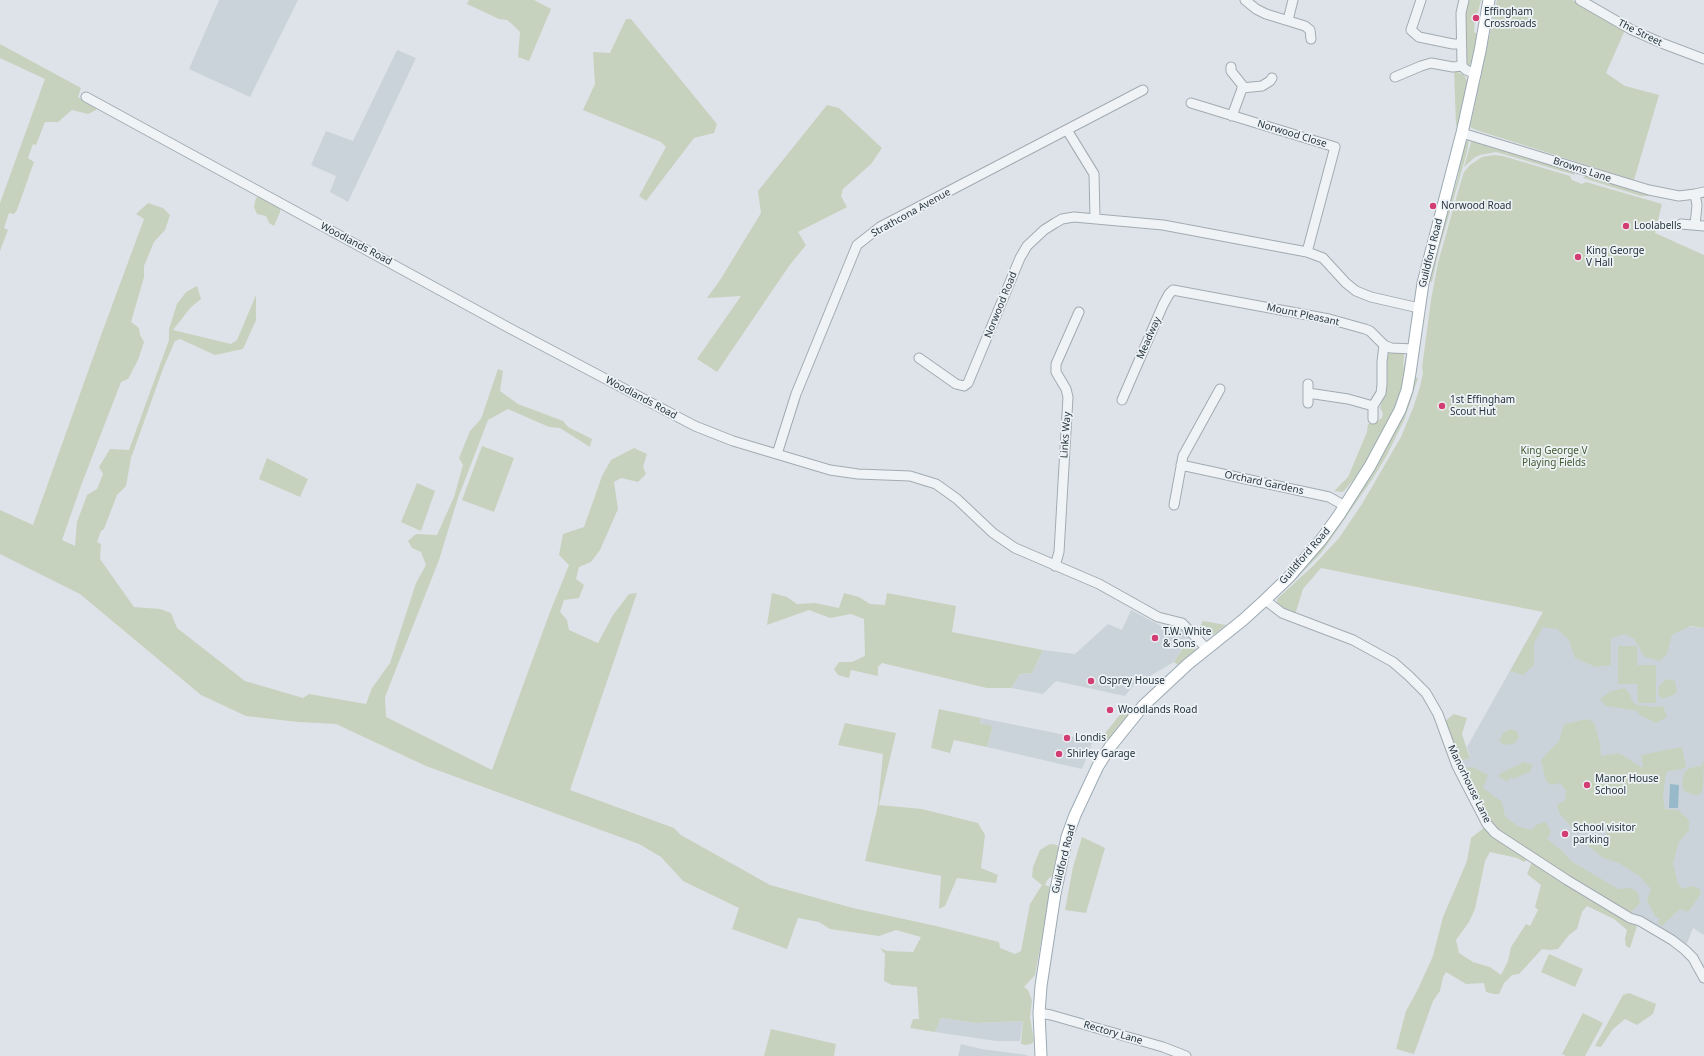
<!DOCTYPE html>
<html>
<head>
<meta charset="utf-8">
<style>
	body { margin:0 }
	canvas { display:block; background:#dde3e8 }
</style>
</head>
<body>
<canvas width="1704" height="1056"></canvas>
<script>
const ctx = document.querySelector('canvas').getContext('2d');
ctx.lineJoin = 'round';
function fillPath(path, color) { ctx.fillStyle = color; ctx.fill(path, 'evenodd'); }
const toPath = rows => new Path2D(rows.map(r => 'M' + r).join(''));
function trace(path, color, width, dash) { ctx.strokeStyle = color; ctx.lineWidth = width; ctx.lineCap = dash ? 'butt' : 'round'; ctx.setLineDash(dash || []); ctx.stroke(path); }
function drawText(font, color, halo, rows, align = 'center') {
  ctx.font = font + ' "Noto Sans",sans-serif'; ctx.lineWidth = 3.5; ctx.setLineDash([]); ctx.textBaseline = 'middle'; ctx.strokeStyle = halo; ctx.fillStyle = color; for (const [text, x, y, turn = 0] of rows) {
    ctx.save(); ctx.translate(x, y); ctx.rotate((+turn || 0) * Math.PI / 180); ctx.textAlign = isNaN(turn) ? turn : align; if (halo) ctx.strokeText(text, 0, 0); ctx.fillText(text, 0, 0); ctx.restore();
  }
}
fillPath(toPath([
	[219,0,298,0,250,97,189,69],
	[397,50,416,58,348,202,330,192,336,176,311,165,326,131,353,141],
	[1131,610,1161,626,1174,624,1178,625,1189,637,1174,662,1150,676,1136,682,1125,696,1056,681,1043,694,1011,688,1020,674,1032,673,1043,650,1075,654,1108,624,1122,630],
	[1543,612,1704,628,1704,935,1693,928,1686,946,1643,919,1577,882,1479,802,1460,761,1470,757,1467,747],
	[981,718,1065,735,1093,741,1082,769,987,747,992,729,980,724],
	[941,1018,976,1023,1023,1021,1020,1041,996,1041,935,1032],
	[961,1044,981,1049,1027,1055,1028,1056,958,1056]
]), '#cbd3da');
fillPath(toPath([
	[469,0,534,0,551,9,529,61,518,57,520,32,512,24,507,20,499,19,467,4],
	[1468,0,1481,0,1477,16,1475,16,1474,32,1477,34,1474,60,1469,66,1466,64,1465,15],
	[1497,0,1572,0,1625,30,1606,73,1625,86,1659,95,1634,180,1476,130,1470,127],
	[626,19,631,19,717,124,714,133,694,138,646,201,639,196,666,147,661,142,583,110,595,84,593,52,610,53],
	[0,44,81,88,78,97,97,108,96,110,88,114,72,110,58,122,45,122,36,145,33,144,28,158,34,162,17,210,14,214,9,213,4,228,8,230,0,251,0,203,45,79,0,58],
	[1454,70,1465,76,1468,84,1459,124,1456,126],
	[827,105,839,108,882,148,871,164,843,189,841,196,847,207,798,232,806,245,789,266,717,372,697,359,741,296,707,298,720,280,761,213,758,191],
	[1472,139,1573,171,1575,175,1496,152,1480,155,1474,158,1464,167],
	[1469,140,1467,152,1439,250,1432,282,1427,281,1458,177,1464,144],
	[1494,155,1503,156,1570,176,1572,180,1582,184,1586,182,1662,204,1655,233,1704,255,1704,628,1690,626,1672,635,1667,654,1660,661,1645,657,1634,639,1625,634,1611,638,1611,665,1596,667,1575,658,1569,640,1557,629,1543,627,1534,643,1534,665,1523,675,1510,671,1543,612,1321,568,1303,589,1295,615,1289,613,1277,602,1277,599,1314,565,1339,538,1362,504,1401,437,1413,408,1420,387,1423,373,1422,368,1431,300,1438,263,1461,181,1464,172,1470,165,1482,157],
	[1587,175,1635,190,1657,196,1641,196,1583,178],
	[259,196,280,208,280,212,274,226,269,223,266,216,257,214,254,207,256,198],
	[148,203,163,208,170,215,165,230,154,242,144,266,144,277,131,322,139,328,140,335,144,342,138,360,128,379,121,382,82,483,62,540,75,546,77,522,87,495,97,489,103,474,99,467,110,449,129,450,169,340,169,329,177,304,186,292,197,286,201,299,191,307,173,330,231,344,237,340,256,295,256,320,243,349,215,355,180,339,175,341,164,366,131,458,126,486,117,495,104,529,101,531,97,542,101,544,100,559,134,607,160,609,171,613,177,628,245,681,303,698,309,694,366,704,372,688,390,663,416,583,426,565,421,552,412,548,408,541,416,534,437,535,454,497,463,465,459,458,470,431,481,419,498,369,503,371,500,391,518,404,563,421,568,427,592,439,590,447,560,428,549,427,508,409,488,420,458,498,439,560,385,697,386,717,492,770,550,612,569,565,559,555,563,534,584,527,602,476,611,460,634,448,647,454,643,467,646,474,638,482,621,478,614,482,618,509,600,550,591,562,579,567,576,579,584,585,579,598,564,600,560,612,567,620,569,630,598,643,613,615,629,594,637,593,570,790,674,828,681,835,770,885,853,908,936,926,999,942,1000,948,1015,954,1021,951,1030,904,1042,885,1032,877,1033,867,1040,850,1050,844,1057,845,1060,849,1054,875,1048,879,1045,885,1051,887,1035,975,1024,987,1028,990,1032,1000,1030,1017,1034,1041,1031,1044,1025,1045,1021,1044,1023,1021,976,1023,941,1018,935,1032,910,1028,913,1019,919,1019,917,987,892,985,884,981,885,954,880,948,887,951,913,952,921,937,896,930,879,936,830,929,819,922,798,918,787,949,732,929,739,908,683,881,661,857,639,844,426,766,336,724,298,722,246,716,201,695,80,594,0,554,0,510,33,525,100,338,144,219,136,214],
	[1395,350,1404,354,1403,369,1406,357,1408,361,1400,394,1387,424,1350,491,1346,495,1345,494,1354,479,1344,491,1342,492,1334,491,1348,477,1367,432,1368,424,1373,424,1382,418,1383,413,1380,408,1386,389,1386,359,1389,353],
	[1415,377,1418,378,1405,418,1387,455,1373,478,1322,552,1297,578,1278,596,1279,592,1327,538],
	[482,446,514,458,494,512,462,500],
	[267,458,308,479,300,497,259,479],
	[417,483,435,491,421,531,401,522],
	[772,593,787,597,797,604,815,603,839,608,844,593,859,597,870,604,885,605,887,593,956,606,952,632,1043,650,1032,673,1020,674,1011,688,987,688,882,663,878,667,878,676,851,670,849,678,838,675,834,669,839,662,852,662,865,656,864,619,851,614,830,618,809,610,767,625],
	[1203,621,1226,625,1216,633,1209,636,1203,634,1198,630],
	[1187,641,1193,641,1196,649,1194,652,1178,665,1174,662],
	[1618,646,1637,646,1637,665,1656,665,1656,703,1638,703,1637,684,1618,684],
	[1666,679,1675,681,1677,692,1671,696,1663,699,1658,695,1659,686],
	[1625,688,1630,694,1632,701,1637,705,1653,707,1663,706,1667,717,1656,723,1641,716,1637,711,1606,706,1600,699,1611,691],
	[1127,706,1130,708,1132,712,1111,739,1108,741,1104,738,1106,732],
	[939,709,981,718,980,724,991,725,992,729,987,747,954,740,950,753,931,748],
	[1454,714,1467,718,1462,734,1470,758,1460,761,1444,722],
	[1588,719,1594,723,1600,744,1601,756,1619,753,1643,768,1641,755,1682,747,1686,768,1666,772,1663,797,1665,809,1678,810,1689,820,1689,830,1679,842,1673,863,1678,884,1683,889,1691,886,1700,889,1701,894,1688,912,1680,909,1662,926,1657,923,1660,919,1655,916,1647,900,1651,889,1639,876,1619,863,1603,858,1586,844,1591,840,1607,841,1606,823,1597,824,1597,827,1586,832,1576,832,1559,813,1557,805,1565,800,1566,790,1560,783,1551,785,1546,781,1541,760,1559,741,1564,724],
	[845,723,896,733,879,805,922,809,978,823,985,835,981,868,998,875,996,883,957,878,945,906,939,909,941,876,865,861,878,805,883,754,838,745],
	[1510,729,1517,731,1519,738,1513,744,1505,745,1499,742,1503,733],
	[1704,760,1703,790,1697,796,1684,791,1682,784,1684,773,1689,768,1701,766],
	[1524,762,1532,764,1531,771,1513,779,1510,777,1507,782,1498,776,1501,773],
	[1473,767,1488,775,1483,788,1502,802,1505,816,1517,826,1531,830,1538,824,1545,822,1551,831,1547,839,1561,850,1571,861,1618,889,1631,888,1638,893,1640,903,1631,912,1577,882,1498,831,1489,820,1462,768],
	[1485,827,1491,835,1507,847,1528,859,1524,862,1517,858,1490,852,1485,861,1475,909,1469,922,1456,940,1459,953,1473,962,1490,967,1501,975,1508,961,1511,947,1526,924,1530,926,1538,910,1535,907,1541,885,1527,874,1532,862,1580,894,1631,922,1637,926,1630,948,1626,946,1625,938,1627,930,1614,919,1587,906,1582,912,1577,929,1569,935,1558,949,1549,950,1542,949,1519,974,1512,975,1504,983,1499,994,1494,994,1486,992,1484,983,1466,984,1446,972,1443,977,1440,991,1433,1001,1414,1054,1396,1049,1406,1011,1417,991,1433,956,1443,917,1467,861,1471,838],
	[1082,837,1105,848,1086,913,1065,910,1073,867],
	[1549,954,1583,969,1575,987,1541,972],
	[1629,993,1656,1004,1653,1014,1637,1025,1625,1019,1613,1029,1601,1047,1595,1046,1623,995],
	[1583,1013,1603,1023,1585,1056,1566,1056,1562,1054],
	[771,1029,836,1044,834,1056,764,1056]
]), '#c7d2be');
fillPath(toPath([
	[1670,784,1679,785,1678,808,1669,808]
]), '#97b9c9');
const minor = toPath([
	[1245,0,1256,9,1266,14,1305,26,1310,30,1311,39],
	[1421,0,1411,30,1419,37,1453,44,1461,44],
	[1464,0,1461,13,1462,66,1466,70,1476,74],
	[1580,0,1632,30,1664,44,1704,59],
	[1288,20,1293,0],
	[1231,67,1231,71,1243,86,1232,116],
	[1395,77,1421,66,1431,63,1453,67,1462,66],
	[1242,88,1262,86,1270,81,1272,78],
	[86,97,511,329,695,426,733,441,830,470,858,474,910,476,936,484,957,499,993,533,1015,548,1099,584,1158,617,1182,623,1207,649],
	[1191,103,1335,147,1307,252],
	[1067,130,1094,174,1095,218],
	[1462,133,1649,190,1679,196,1695,194,1704,192],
	[1681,224,1704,226],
	[1695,225,1697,205,1695,194],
	[919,358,956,384,964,386,968,383,1020,258,1027,246,1044,230,1055,223,1062,219,1074,217,1163,225,1307,252,1323,258,1346,283,1356,291,1371,297,1419,308],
	[1308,393,1348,399,1373,406],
	[1122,400,1163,305,1169,294,1173,290,1329,319,1365,329,1370,331,1384,345,1391,348,1414,349],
	[1308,403,1308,384],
	[1373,419,1373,406,1381,393,1382,385,1382,362,1384,345],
	[777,454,796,394,857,245,880,227,1143,90],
	[1181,465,1329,497,1345,506],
	[1174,505,1183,456,1220,389],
	[1055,566,1059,552,1068,397,1066,389,1056,372,1056,364,1079,312],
	[1265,600,1282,613,1353,640,1393,662,1409,676,1426,693,1438,714,1457,766,1487,824,1495,833,1567,880,1630,918,1640,921,1672,940,1685,950,1693,958,1704,978],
	[1039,1013,1051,1015,1163,1047,1186,1056]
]);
const major = toPath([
	[1041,1056,1039,1013,1041,986,1055,894,1067,837,1075,815,1098,766,1110,747,1143,706,1188,664,1243,620,1265,600,1290,576,1321,540,1339,515,1370,466,1400,410,1407,390,1410,373,1423,283,1462,133,1480,51,1489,0]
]);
trace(minor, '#a2abb2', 11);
trace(major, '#9caab4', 13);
trace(minor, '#f0f3f6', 9);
trace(major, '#fff', 11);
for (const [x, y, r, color] of [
	[1476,18,4,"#d23d72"],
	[1433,206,4,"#d23d72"],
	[1626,226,4,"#d23d72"],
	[1578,257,4,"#d23d72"],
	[1442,406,4,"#d23d72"],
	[1155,638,4,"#d23d72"],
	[1091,681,4,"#d23d72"],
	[1110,710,4,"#d23d72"],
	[1067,738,4,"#d23d72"],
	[1059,754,4,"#d23d72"],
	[1587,785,4,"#d23d72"],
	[1565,834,4,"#d23d72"]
]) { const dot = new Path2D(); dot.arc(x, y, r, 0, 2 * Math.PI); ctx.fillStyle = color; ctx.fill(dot); trace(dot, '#edf2f5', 1.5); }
drawText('10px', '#26343f', '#edf2f5', [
	["Effingham",1484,12],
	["Crossroads",1484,24],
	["Norwood Road",1441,206],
	["Loolabells",1634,226],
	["King George",1586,251],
	["V Hall",1586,263],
	["1st Effingham",1450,400],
	["Scout Hut",1450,412],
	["T.W. White",1163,632],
	["& Sons",1163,644],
	["Osprey House",1099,681],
	["Woodlands Road",1118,710],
	["Londis",1075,738],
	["Shirley Garage",1067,754],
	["Manor House",1595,779],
	["School",1595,791],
	["School visitor",1573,828],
	["parking",1573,840]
], 'left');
drawText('10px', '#26343f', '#edf2f5', [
	["The Street",1640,33,26],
	["Norwood Close",1292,134,17],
	["Browns Lane",1582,170,18],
	["Strathcona Avenue",911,213,-29],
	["Woodlands Road",356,244,28],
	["Guildford Road",1431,253,-76],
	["Norwood Road",1001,305,-68],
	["Mount Pleasant",1303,315,12],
	["Meadway",1149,338,-66],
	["Woodlands Road",641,398,28],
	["Links Way",1066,435,-86],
	["Orchard Gardens",1264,483,12],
	["Guildford Road",1305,556,-49],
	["Manorhouse Lane",1469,784,64],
	["Guildford Road",1064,859,-76],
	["Rectory Lane",1113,1033,16]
]);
drawText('10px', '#435b33', '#edf2f5', [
	["King George V",1554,451],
	["Playing Fields",1554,463]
]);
</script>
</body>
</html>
